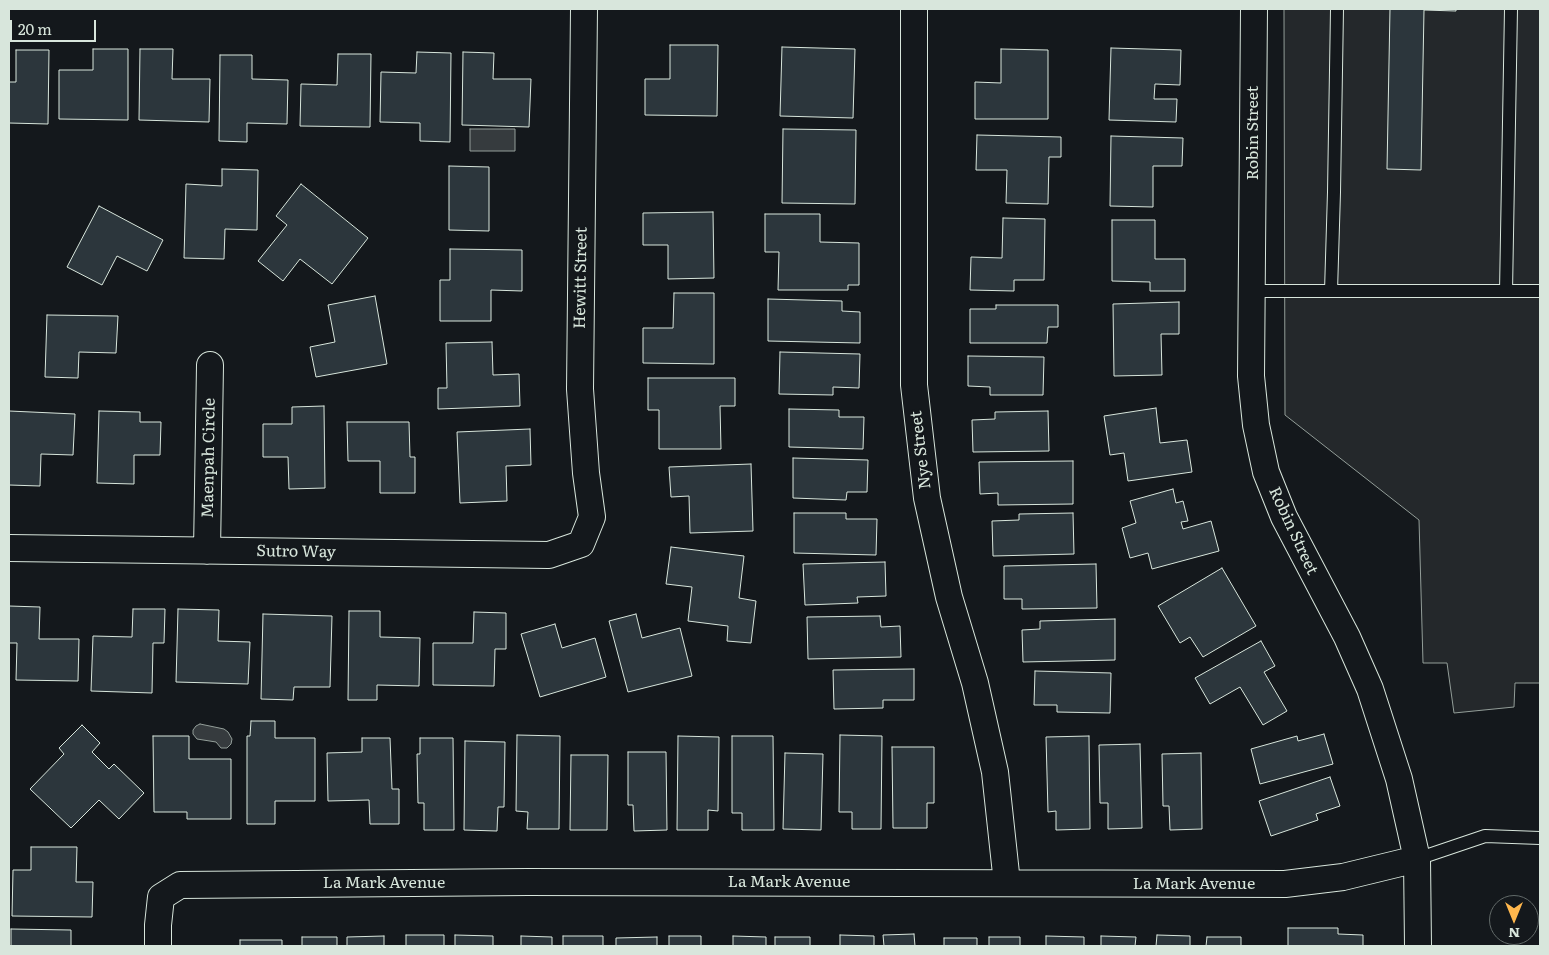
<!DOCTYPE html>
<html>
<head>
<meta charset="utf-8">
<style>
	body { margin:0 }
	#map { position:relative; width:1549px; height:955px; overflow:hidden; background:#14181c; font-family:Literata,serif }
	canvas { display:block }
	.frame { position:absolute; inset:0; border:10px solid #d8e6dc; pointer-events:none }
	.north { position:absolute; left:1489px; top:895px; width:50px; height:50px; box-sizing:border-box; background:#14181c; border:1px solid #626a69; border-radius:50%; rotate:180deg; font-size:14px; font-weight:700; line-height:20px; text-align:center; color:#d8e6dc }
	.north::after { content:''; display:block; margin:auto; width:18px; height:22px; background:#ffb74d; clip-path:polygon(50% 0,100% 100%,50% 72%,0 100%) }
	.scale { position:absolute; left:10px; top:20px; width:86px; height:22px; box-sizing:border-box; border:2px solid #d8e6dc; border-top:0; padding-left:6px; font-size:15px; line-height:18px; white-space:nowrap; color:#d8e6dc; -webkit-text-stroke:4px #14181c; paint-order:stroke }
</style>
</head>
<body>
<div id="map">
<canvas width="1549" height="955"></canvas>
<div class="frame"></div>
<div class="north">N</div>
<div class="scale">20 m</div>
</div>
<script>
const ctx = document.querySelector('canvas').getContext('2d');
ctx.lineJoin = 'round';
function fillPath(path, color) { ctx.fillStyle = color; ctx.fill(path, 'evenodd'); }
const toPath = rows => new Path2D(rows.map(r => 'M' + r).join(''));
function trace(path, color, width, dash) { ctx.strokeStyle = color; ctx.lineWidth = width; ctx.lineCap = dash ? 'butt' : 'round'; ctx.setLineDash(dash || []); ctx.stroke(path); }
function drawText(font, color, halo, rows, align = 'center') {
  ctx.font = font + ' Literata,serif'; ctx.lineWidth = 4; ctx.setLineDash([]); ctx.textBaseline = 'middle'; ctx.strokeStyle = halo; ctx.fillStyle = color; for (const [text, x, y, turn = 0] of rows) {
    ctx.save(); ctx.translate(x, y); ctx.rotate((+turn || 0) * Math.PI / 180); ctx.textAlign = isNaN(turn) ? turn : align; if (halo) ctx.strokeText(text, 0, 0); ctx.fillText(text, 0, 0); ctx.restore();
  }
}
const parking = toPath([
	[1284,9,1540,9,1540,683,1515,683,1514,707,1454,713,1447,663,1423,663,1419,520,1285,415,1284,9]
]);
fillPath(parking, '#24282b');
trace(parking, '#939e99', 1);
const water = toPath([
	[470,129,515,129,515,151,470,151,470,129],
	[200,724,224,729,228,732,232,739,231,744,227,748,221,748,216,742,197,739,193,734,193,730,196,726,200,724]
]);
fillPath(water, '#363b3e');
trace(water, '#939e99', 1);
const building = toPath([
	[1390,9,1456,9,1456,11,1424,10,1421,170,1387,169,1390,9],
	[670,45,718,45,717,116,645,115,645,79,670,79,670,45],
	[782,47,855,49,853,118,780,116,782,47],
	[1111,48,1181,50,1180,85,1155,84,1154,99,1177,99,1176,122,1109,120,1111,48],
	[93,49,128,49,128,120,59,119,59,70,93,70,93,49],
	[140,49,173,49,172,79,210,79,209,122,139,120,140,49],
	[1001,49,1048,50,1048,119,975,119,975,82,1001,83,1001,49],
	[16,50,49,50,48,124,9,123,9,82,16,82,16,50],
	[417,52,451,53,450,142,420,141,420,123,380,122,381,72,416,73,417,52],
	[463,52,494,53,493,79,531,79,529,127,462,125,463,52],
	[338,54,371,54,370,127,300,126,301,84,337,85,338,54],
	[220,55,252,55,252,79,288,80,287,124,247,123,247,142,219,141,220,55],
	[783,129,856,130,855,204,782,203,783,129],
	[977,135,1061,137,1061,157,1049,157,1048,204,1006,203,1007,170,976,170,977,135],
	[1111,136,1183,138,1182,166,1153,166,1153,207,1110,206,1111,136],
	[449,166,489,167,489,231,449,230,449,166],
	[222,169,258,170,257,230,225,229,224,259,184,258,186,184,222,186,222,169],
	[301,184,368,238,332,284,300,259,283,281,258,261,287,225,276,216,301,184],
	[99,206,163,240,147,271,117,256,102,285,67,267,99,206],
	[713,212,714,278,668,279,668,245,643,245,643,213,713,212],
	[765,214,820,214,820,242,859,243,859,285,848,285,848,290,778,290,779,252,765,252,765,214],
	[1003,218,1045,219,1044,280,1014,280,1014,291,970,290,971,257,1002,258,1003,218],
	[1112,220,1155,220,1155,259,1185,259,1185,291,1150,291,1150,282,1112,281,1112,220],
	[450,249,522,250,522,291,491,290,491,321,440,321,440,280,450,280,450,249],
	[674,293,714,293,714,364,643,363,643,328,673,328,674,293],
	[375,296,387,364,316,377,310,347,335,342,328,305,375,296],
	[768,299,842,301,842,311,860,312,860,343,768,341,768,299],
	[1179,302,1179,334,1161,334,1162,375,1114,376,1113,304,1179,302],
	[996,305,1058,305,1058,327,1048,327,1047,343,970,343,970,309,996,309,996,305],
	[47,315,118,316,116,353,79,352,78,378,45,377,47,315],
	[492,342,493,375,519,374,520,406,438,409,438,388,447,388,446,343,492,342],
	[780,352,860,354,859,388,833,387,833,395,779,394,780,352],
	[968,356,1044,357,1043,395,990,395,990,387,968,386,968,356],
	[648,378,735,378,735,406,720,406,721,449,659,449,659,410,648,410,648,378],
	[324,406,325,488,289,489,288,457,263,457,263,424,292,424,292,407,324,406],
	[1156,408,1160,443,1187,440,1192,472,1128,481,1124,453,1110,455,1104,416,1156,408],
	[789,409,839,410,839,417,864,417,863,449,789,447,789,409],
	[9,411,75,414,73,455,41,454,40,486,9,485,9,411],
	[99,411,140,412,140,422,161,422,160,455,134,455,134,484,97,483,99,411],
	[1048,411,1049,451,973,452,972,420,995,419,995,412,1048,411],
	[347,422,409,422,410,457,415,457,415,493,380,493,380,461,348,461,347,422],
	[530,429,531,465,506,466,507,501,460,503,457,432,530,429],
	[793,458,868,460,867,492,847,492,846,500,793,498,793,458],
	[1073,461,1073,504,998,505,998,493,980,494,979,462,1073,461],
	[751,464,753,531,690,533,689,496,671,497,669,467,751,464],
	[1173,489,1176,503,1183,501,1188,521,1181,522,1183,529,1211,521,1219,551,1152,569,1148,553,1130,558,1122,528,1136,523,1130,501,1173,489],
	[794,513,846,513,846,519,877,519,876,555,794,553,794,513],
	[1073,513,1074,554,993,556,992,521,1019,520,1019,514,1073,513],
	[671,547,744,556,739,598,756,601,751,643,727,641,728,626,688,621,692,587,666,584,671,547],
	[885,562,886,596,857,597,858,603,805,605,803,564,885,562],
	[1096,564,1097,608,1022,609,1022,599,1004,599,1004,566,1096,564],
	[1222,568,1256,626,1203,657,1190,637,1180,643,1158,606,1222,568],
	[9,606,40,607,39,639,79,639,78,681,16,680,17,643,9,643,9,606],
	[133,609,165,609,164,643,153,643,152,693,91,691,93,636,132,637,133,609],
	[178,609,219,610,218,641,250,642,248,684,176,682,178,609],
	[349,611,380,611,380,637,420,638,419,686,377,685,377,700,348,700,349,611],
	[474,612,506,613,506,649,495,649,494,686,433,685,433,643,473,643,474,612],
	[263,614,332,616,330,687,294,687,293,700,261,699,263,614],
	[636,614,642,638,680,628,692,676,628,692,609,621,636,614],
	[880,616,881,627,900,626,901,657,808,659,807,617,880,616],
	[1115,619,1115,660,1023,662,1022,630,1040,629,1040,621,1115,619],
	[555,624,562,648,595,638,606,677,540,697,521,634,555,624],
	[1261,641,1275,666,1264,672,1287,711,1263,725,1240,687,1210,704,1195,678,1261,641],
	[914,669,914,700,883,700,883,708,834,709,833,670,914,669],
	[1035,671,1111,673,1110,713,1057,712,1057,705,1034,705,1035,671],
	[251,721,275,721,275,738,315,738,315,801,275,801,275,824,247,824,247,736,250,736,251,721],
	[82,725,100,743,92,752,109,769,114,764,144,793,119,819,99,800,71,828,30,789,64,754,59,748,82,725],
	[1324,734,1333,764,1260,784,1251,749,1297,736,1298,741,1324,734],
	[517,735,560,736,559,829,527,829,528,812,516,811,517,735],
	[840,735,882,736,881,829,852,829,852,812,839,812,840,735],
	[153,736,189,736,189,759,231,759,231,819,187,819,187,812,154,812,153,736],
	[678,736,719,737,718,811,708,810,708,830,677,830,678,736],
	[732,736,773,736,774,830,742,830,742,813,732,813,732,736],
	[1089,736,1090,829,1056,830,1056,811,1048,812,1046,737,1089,736],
	[362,738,390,738,392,789,399,789,399,824,370,824,369,800,328,801,327,753,362,752,362,738],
	[420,738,453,738,454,830,424,830,424,803,418,803,417,754,420,754,420,738],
	[465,741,505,742,504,807,498,807,497,831,464,830,465,741],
	[1140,744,1142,828,1108,829,1108,803,1100,803,1099,745,1140,744],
	[892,747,934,747,934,803,927,803,927,828,893,828,892,747],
	[628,752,666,752,667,830,634,831,633,805,628,805,628,752],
	[785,753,823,754,821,830,783,829,785,753],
	[1201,753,1202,829,1170,830,1169,806,1163,806,1162,754,1201,753],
	[571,755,608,755,607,830,570,830,571,755],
	[1330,777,1340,806,1316,814,1318,820,1271,836,1259,801,1330,777],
	[31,847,77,847,76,882,93,882,92,917,12,916,13,870,31,870,31,847],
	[1288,928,1338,928,1338,934,1363,935,1363,946,1288,946,1288,928],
	[11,929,71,930,71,946,11,946,11,929],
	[914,934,915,946,884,946,883,935,914,934],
	[406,935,444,935,444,946,406,946,406,935],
	[455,935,493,936,493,946,455,946,455,935],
	[840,935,874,936,874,946,840,946,840,935],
	[1157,935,1190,936,1190,946,1156,946,1157,935],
	[384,936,384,946,347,946,347,937,384,936],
	[521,936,552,937,552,946,521,946,521,936],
	[563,936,603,936,603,946,563,946,563,936],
	[669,936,701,936,701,946,669,946,669,936],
	[733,936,766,937,766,946,733,946,733,936],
	[1046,936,1084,937,1084,946,1046,946,1046,936],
	[1101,936,1136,937,1135,946,1101,946,1101,936],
	[302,937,337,937,337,946,302,946,302,937],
	[657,937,657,946,616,946,616,938,657,937],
	[775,937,810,937,810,946,775,946,775,937],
	[989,937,1020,937,1020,946,989,946,989,937],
	[1207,937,1241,937,1241,946,1206,946,1207,937],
	[944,938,977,938,977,946,944,946,944,938],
	[240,940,282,940,282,946,240,946,240,940]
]);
fillPath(building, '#2c363c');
trace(building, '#d8e6dc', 1);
const service = toPath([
	[1253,291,1540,291],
	[1331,291,1334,192,1337,9],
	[1506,291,1511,9],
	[1417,859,1485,836,1540,838]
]);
const minor = toPath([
	[914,9,914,385,927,498,949,597,975,683,995,772,1007,883],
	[1254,9,1251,376,1256,425,1266,472,1284,517,1347,637,1370,689,1399,779,1417,859,1418,946],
	[9,548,549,555,581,544,592,517,586,473,580,389,584,9],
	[207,551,210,365],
	[158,946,158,925,161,897,180,885,528,882,1285,884,1343,877,1417,859]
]);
trace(service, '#d8e6dc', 14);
trace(minor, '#d8e6dc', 28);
trace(service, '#14181c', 12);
trace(minor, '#14181c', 26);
drawText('16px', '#d8e6dc', '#14181c', [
	["Robin Street",1253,133,-90],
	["Hewitt Street",581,278,-89],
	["Nye Street",921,450,-97],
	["Maenpah Circle",209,458,-89],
	["Robin Street",1293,531,65],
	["Sutro Way",296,552,1],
	["La Mark Avenue",789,882],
	["La Mark Avenue",384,883],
	["La Mark Avenue",1194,884]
]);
</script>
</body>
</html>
